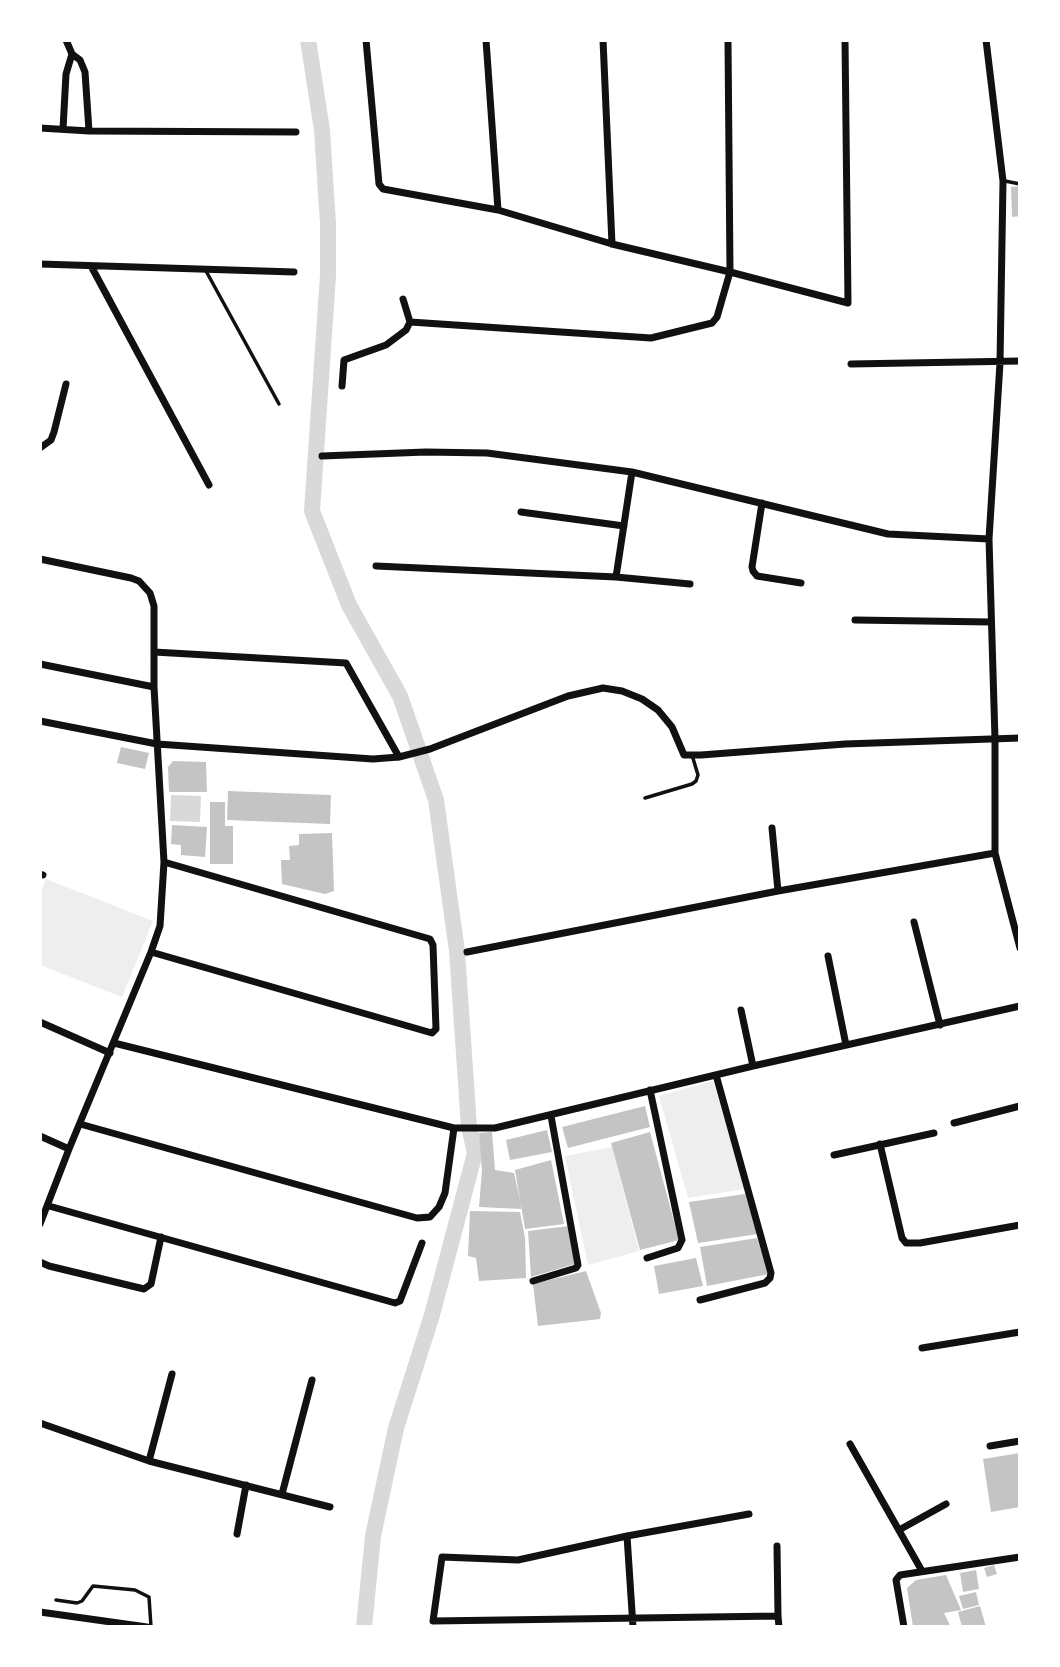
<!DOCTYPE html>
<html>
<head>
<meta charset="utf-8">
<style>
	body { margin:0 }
	#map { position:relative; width:1060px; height:1667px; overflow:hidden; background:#fff; font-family:"Varela Round",sans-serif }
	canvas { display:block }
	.frame { position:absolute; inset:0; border:42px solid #fff; pointer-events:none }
</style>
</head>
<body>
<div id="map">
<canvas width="1060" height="1667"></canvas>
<div class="frame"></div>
</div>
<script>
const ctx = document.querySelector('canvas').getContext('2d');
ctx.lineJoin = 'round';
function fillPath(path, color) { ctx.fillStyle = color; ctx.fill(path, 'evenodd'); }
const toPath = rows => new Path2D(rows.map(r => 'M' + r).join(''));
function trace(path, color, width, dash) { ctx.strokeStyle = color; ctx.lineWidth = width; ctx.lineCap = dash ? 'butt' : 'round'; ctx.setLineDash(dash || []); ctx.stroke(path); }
fillPath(toPath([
	[46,879,153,921,122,997,40,965,40,893],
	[713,1081,745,1189,688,1198,659,1096],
	[612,1147,639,1251,588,1265,565,1156]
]), '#eee');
fillPath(toPath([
	[171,795,201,796,200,822,170,821]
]), '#d9d9d9');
trace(toPath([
	[308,40,322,130,328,224,328,275,312,511,349,605,400,696,436,800,457,951,469,1127,475,1153,432,1315,396,1428,373,1536,364,1627]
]), '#d9d9d9', 16);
fillPath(toPath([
	[1020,186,1020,216,1012,217,1011,187],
	[121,747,149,753,145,769,117,763],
	[173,761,206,762,207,792,169,792,168,767],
	[228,791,331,795,330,824,227,820],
	[210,802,225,802,225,826,233,826,233,864,210,864],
	[172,825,207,827,205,857,181,855,181,845,171,844],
	[332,833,334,891,325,894,282,884,281,860,290,860,289,846,299,845,299,834],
	[645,1106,650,1127,568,1148,562,1127],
	[547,1130,552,1152,510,1160,506,1140],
	[492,1132,495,1170,514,1173,522,1209,479,1207,482,1170,479,1133],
	[650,1132,679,1240,640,1250,611,1143],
	[551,1160,564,1224,525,1229,515,1170],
	[745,1194,758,1234,698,1243,689,1202],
	[470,1211,520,1212,525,1238,526,1278,479,1281,476,1258,468,1256],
	[569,1226,575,1264,531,1277,528,1231],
	[757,1238,769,1274,707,1286,700,1247],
	[696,1258,703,1286,659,1294,654,1266],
	[586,1271,601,1313,600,1319,538,1326,533,1284],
	[1020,1453,1020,1507,991,1512,983,1459],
	[994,1565,997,1574,987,1577,984,1568],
	[976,1570,979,1589,963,1592,960,1573],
	[946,1575,961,1610,944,1613,951,1627,913,1627,907,1588,916,1580],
	[976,1592,979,1605,963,1609,959,1596],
	[980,1606,986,1627,962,1627,958,1612]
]), '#c4c4c4');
trace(toPath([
	[1005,181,1020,184],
	[206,271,279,404],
	[645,798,692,784,696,781,698,775,692,755],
	[56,1600,77,1603,82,1601,93,1586,135,1590,149,1597,151,1627]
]), '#111', 3.5);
trace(toPath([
	[66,40,72,54,80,60,85,72,89,131],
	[366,40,379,184,383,189,498,210,612,244,730,272,848,303,845,40],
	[486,40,498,210],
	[603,40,612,244],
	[986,40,1003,181,1000,363,989,539,995,739,995,853,1020,948],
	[40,128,89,131,296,132],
	[63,129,66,74,72,54],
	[40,264,294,272],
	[91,266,209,485],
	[403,299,410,322,651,338,712,323,717,317,730,272,728,40],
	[851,364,1020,361],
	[342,386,344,360,386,345,406,330,410,322],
	[40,448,51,440,54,432,66,384],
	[322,456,426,452,487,453,632,472],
	[762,503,752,567,753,571,757,576,801,583],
	[521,512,624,526],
	[40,559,131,578,139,581,150,593,154,606,154,687,164,862,160,926,151,952,69,1149,40,1224],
	[376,566,616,577,632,472,888,534,989,539],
	[616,577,690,584],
	[855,620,991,622],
	[154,652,346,663,399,757],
	[40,664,154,687],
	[40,721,157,744,373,759,399,757,430,749,568,696,603,688,622,691,642,699,658,710,672,727,684,755,701,755,845,744,1020,738],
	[772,828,778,891],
	[40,874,43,875],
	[914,922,940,1025],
	[151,952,432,1033,436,1029,433,945,430,939,164,862],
	[467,952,778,891,995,853],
	[828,956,846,1045],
	[741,1010,753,1066],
	[40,1022,110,1053],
	[114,1043,454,1128,495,1128,753,1066,1020,1006],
	[954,1123,1020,1106],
	[80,1124,417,1218,430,1217,439,1207,445,1193,454,1128],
	[40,1136,69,1149],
	[880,1144,902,1238,906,1243,920,1243,1020,1225],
	[834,1155,934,1133],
	[49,1206,395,1303,400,1301,422,1243],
	[647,1258,678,1248,682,1240,650,1090],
	[40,1262,49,1266,144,1289,151,1284,161,1237],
	[533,1281,576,1268,578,1265,551,1116],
	[700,1300,765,1283,770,1278,771,1273,716,1075],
	[922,1348,1020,1332],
	[40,1423,149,1461,330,1507],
	[850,1444,922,1571],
	[990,1446,1020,1441],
	[149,1461,172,1374],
	[282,1494,312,1380],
	[749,1514,627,1536,518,1560,442,1557,433,1621,778,1616,777,1546],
	[899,1530,946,1504],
	[237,1534,246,1485],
	[627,1536,633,1627],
	[40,1612,147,1627],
	[778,1616,779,1627],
	[904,1627,896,1580,900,1575,1020,1557]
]), '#111', 7);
</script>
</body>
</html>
